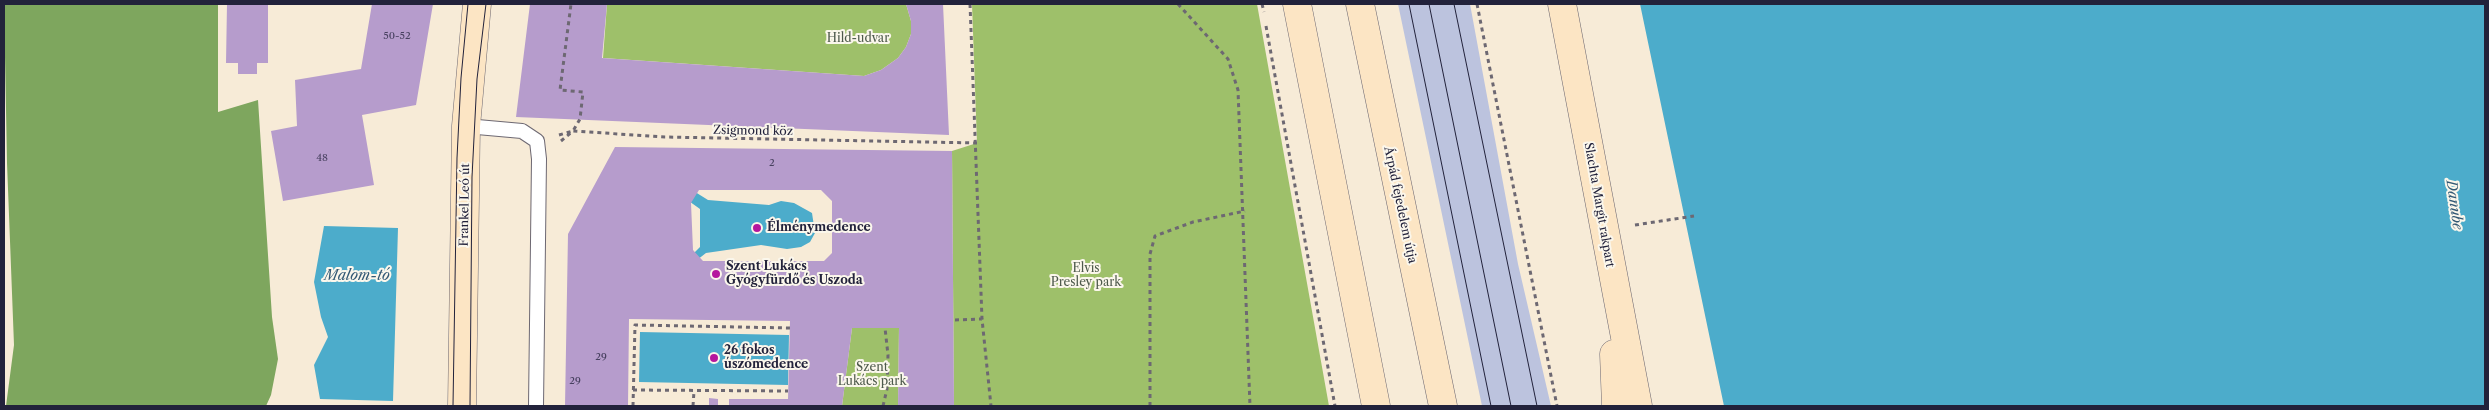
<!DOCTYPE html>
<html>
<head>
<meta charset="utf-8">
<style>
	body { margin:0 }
	#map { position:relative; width:2489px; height:410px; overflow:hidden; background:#f7ebd7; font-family:"Libre Caslon Text",serif }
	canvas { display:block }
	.frame { position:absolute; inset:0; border:5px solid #22223b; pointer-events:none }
</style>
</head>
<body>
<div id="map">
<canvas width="2489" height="410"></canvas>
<div class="frame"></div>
</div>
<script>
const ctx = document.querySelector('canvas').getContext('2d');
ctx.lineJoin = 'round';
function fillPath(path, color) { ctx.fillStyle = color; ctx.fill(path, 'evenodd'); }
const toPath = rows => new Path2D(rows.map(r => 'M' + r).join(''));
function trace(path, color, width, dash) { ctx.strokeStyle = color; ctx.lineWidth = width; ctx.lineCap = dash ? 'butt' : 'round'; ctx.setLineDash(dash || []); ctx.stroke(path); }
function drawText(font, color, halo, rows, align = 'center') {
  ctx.font = font + ' "Libre Caslon Text",serif'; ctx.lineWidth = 4; ctx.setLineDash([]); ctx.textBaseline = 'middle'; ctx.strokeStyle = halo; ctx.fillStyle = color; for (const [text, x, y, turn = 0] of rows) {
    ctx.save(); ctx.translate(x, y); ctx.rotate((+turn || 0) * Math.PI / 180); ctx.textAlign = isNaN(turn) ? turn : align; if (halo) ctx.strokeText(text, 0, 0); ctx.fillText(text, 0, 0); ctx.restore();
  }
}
fillPath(toPath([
	[1398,4,1470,4,1518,264,1551,406,1482,406]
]), '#bcc3de');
fillPath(toPath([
	[607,4,906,4,911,21,911,34,906,47,898,58,881,70,864,76,603,58],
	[972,4,1257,4,1329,406,954,406,952,151,977,143],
	[852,328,899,328,898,406,842,406]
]), '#9ec06a');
fillPath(toPath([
	[4,4,218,4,218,112,258,100,272,317,278,359,271,395,266,406,6,406,14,345,7,163]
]), '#7ea65e');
fillPath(toPath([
	[1640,4,2485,4,2485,406,1724,406],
	[692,190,708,200,769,205,781,201,794,203,812,213,815,233,810,242,801,247,787,249,761,245,706,253,697,260,692,255,700,247,700,209,686,199],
	[324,226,398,228,393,401,320,399,314,365,328,337,321,317,314,282],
	[640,332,789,335,788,385,639,382]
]), '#4caccb');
fillPath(toPath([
	[227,4,268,4,268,63,257,63,257,74,238,74,238,63,226,63],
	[372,4,433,4,416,105,362,115,374,185,283,201,271,131,297,126,295,80,361,69],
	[530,4,607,4,602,58,864,76,881,70,898,58,906,47,911,34,911,21,906,4,943,4,949,135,516,117],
	[615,147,952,151,954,406,898,406,899,328,852,328,842,406,729,406,729,399,788,399,790,321,629,319,628,406,565,406,568,234],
	[699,190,821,190,832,201,832,253,824,261,703,261,693,250,691,203],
	[709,398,718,399,718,406,709,406]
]), '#b69ccc');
const lane = toPath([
	[466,126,522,131,537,141,539,159,536,406]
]);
const secondary = toPath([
	[1297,4,1376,406],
	[1360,4,1443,406],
	[1562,4,1638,406],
	[1614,354,1616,406],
	[462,406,466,126,477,4]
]);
trace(lane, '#6d6872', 16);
trace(secondary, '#6d6872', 29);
trace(toPath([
	[970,4,982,319,991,406],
	[1178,4,1228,59,1238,90,1250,406],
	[1262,4,1264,12],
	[1477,4,1557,406],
	[1266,26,1335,406],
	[559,135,573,131,580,119,583,92,560,90,571,4],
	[561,141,573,131,665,137,977,143],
	[1635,225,1694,216],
	[955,320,982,319],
	[633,390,788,391],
	[633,406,635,325,790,328],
	[693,406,694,391],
	[883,406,887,389,888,355,885,328],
	[1150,406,1150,254,1155,236,1193,222,1245,211]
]), '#6d6872', 3, [4, 4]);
trace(lane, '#fff', 14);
trace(secondary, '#fce5c4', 28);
trace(toPath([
	[1409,4,1491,406],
	[1429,4,1511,406],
	[1454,4,1537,406],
	[453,406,457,158,461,78,468,4],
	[470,406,472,177,477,79,486,4]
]), '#22223b', 1);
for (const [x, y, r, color] of [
	[757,228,5,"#b5179e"],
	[716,274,5,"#b5179e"],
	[714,358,5,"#b5179e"]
]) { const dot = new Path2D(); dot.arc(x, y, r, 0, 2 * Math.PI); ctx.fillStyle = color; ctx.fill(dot); trace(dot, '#fbf7ec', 2); }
drawText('10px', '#47405f', null, [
	["50-52",397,36],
	["48",322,158],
	["2",772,163],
	["29",601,357],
	["29",575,381]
]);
drawText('12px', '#4d594b', '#fbf7ec', [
	["Hild-udvar",858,39],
	["Elvis",1086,269],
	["Presley park",1086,283],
	["Szent",872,368],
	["Lukács park",872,382]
]);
drawText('12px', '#22223b', '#fbf7ec', [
	["Zsigmond köz",753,131,1],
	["Frankel Leó út",465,205,-89],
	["Árpád fejedelem útja",1400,205,78],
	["Slachta Margit rakpart",1599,205,80]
]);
drawText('bold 12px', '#22223b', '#fbf7ec', [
	["Élménymedence",767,228],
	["Szent Lukács",726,267],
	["Gyógyfürdő és Uszoda",726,281],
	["26 fokos",724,351],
	["úszómedence",724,365]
], 'left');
drawText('italic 14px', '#335975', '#fbf7ec', [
	["Danube",2454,205,82],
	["Malom-tó",357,276]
]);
</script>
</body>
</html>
